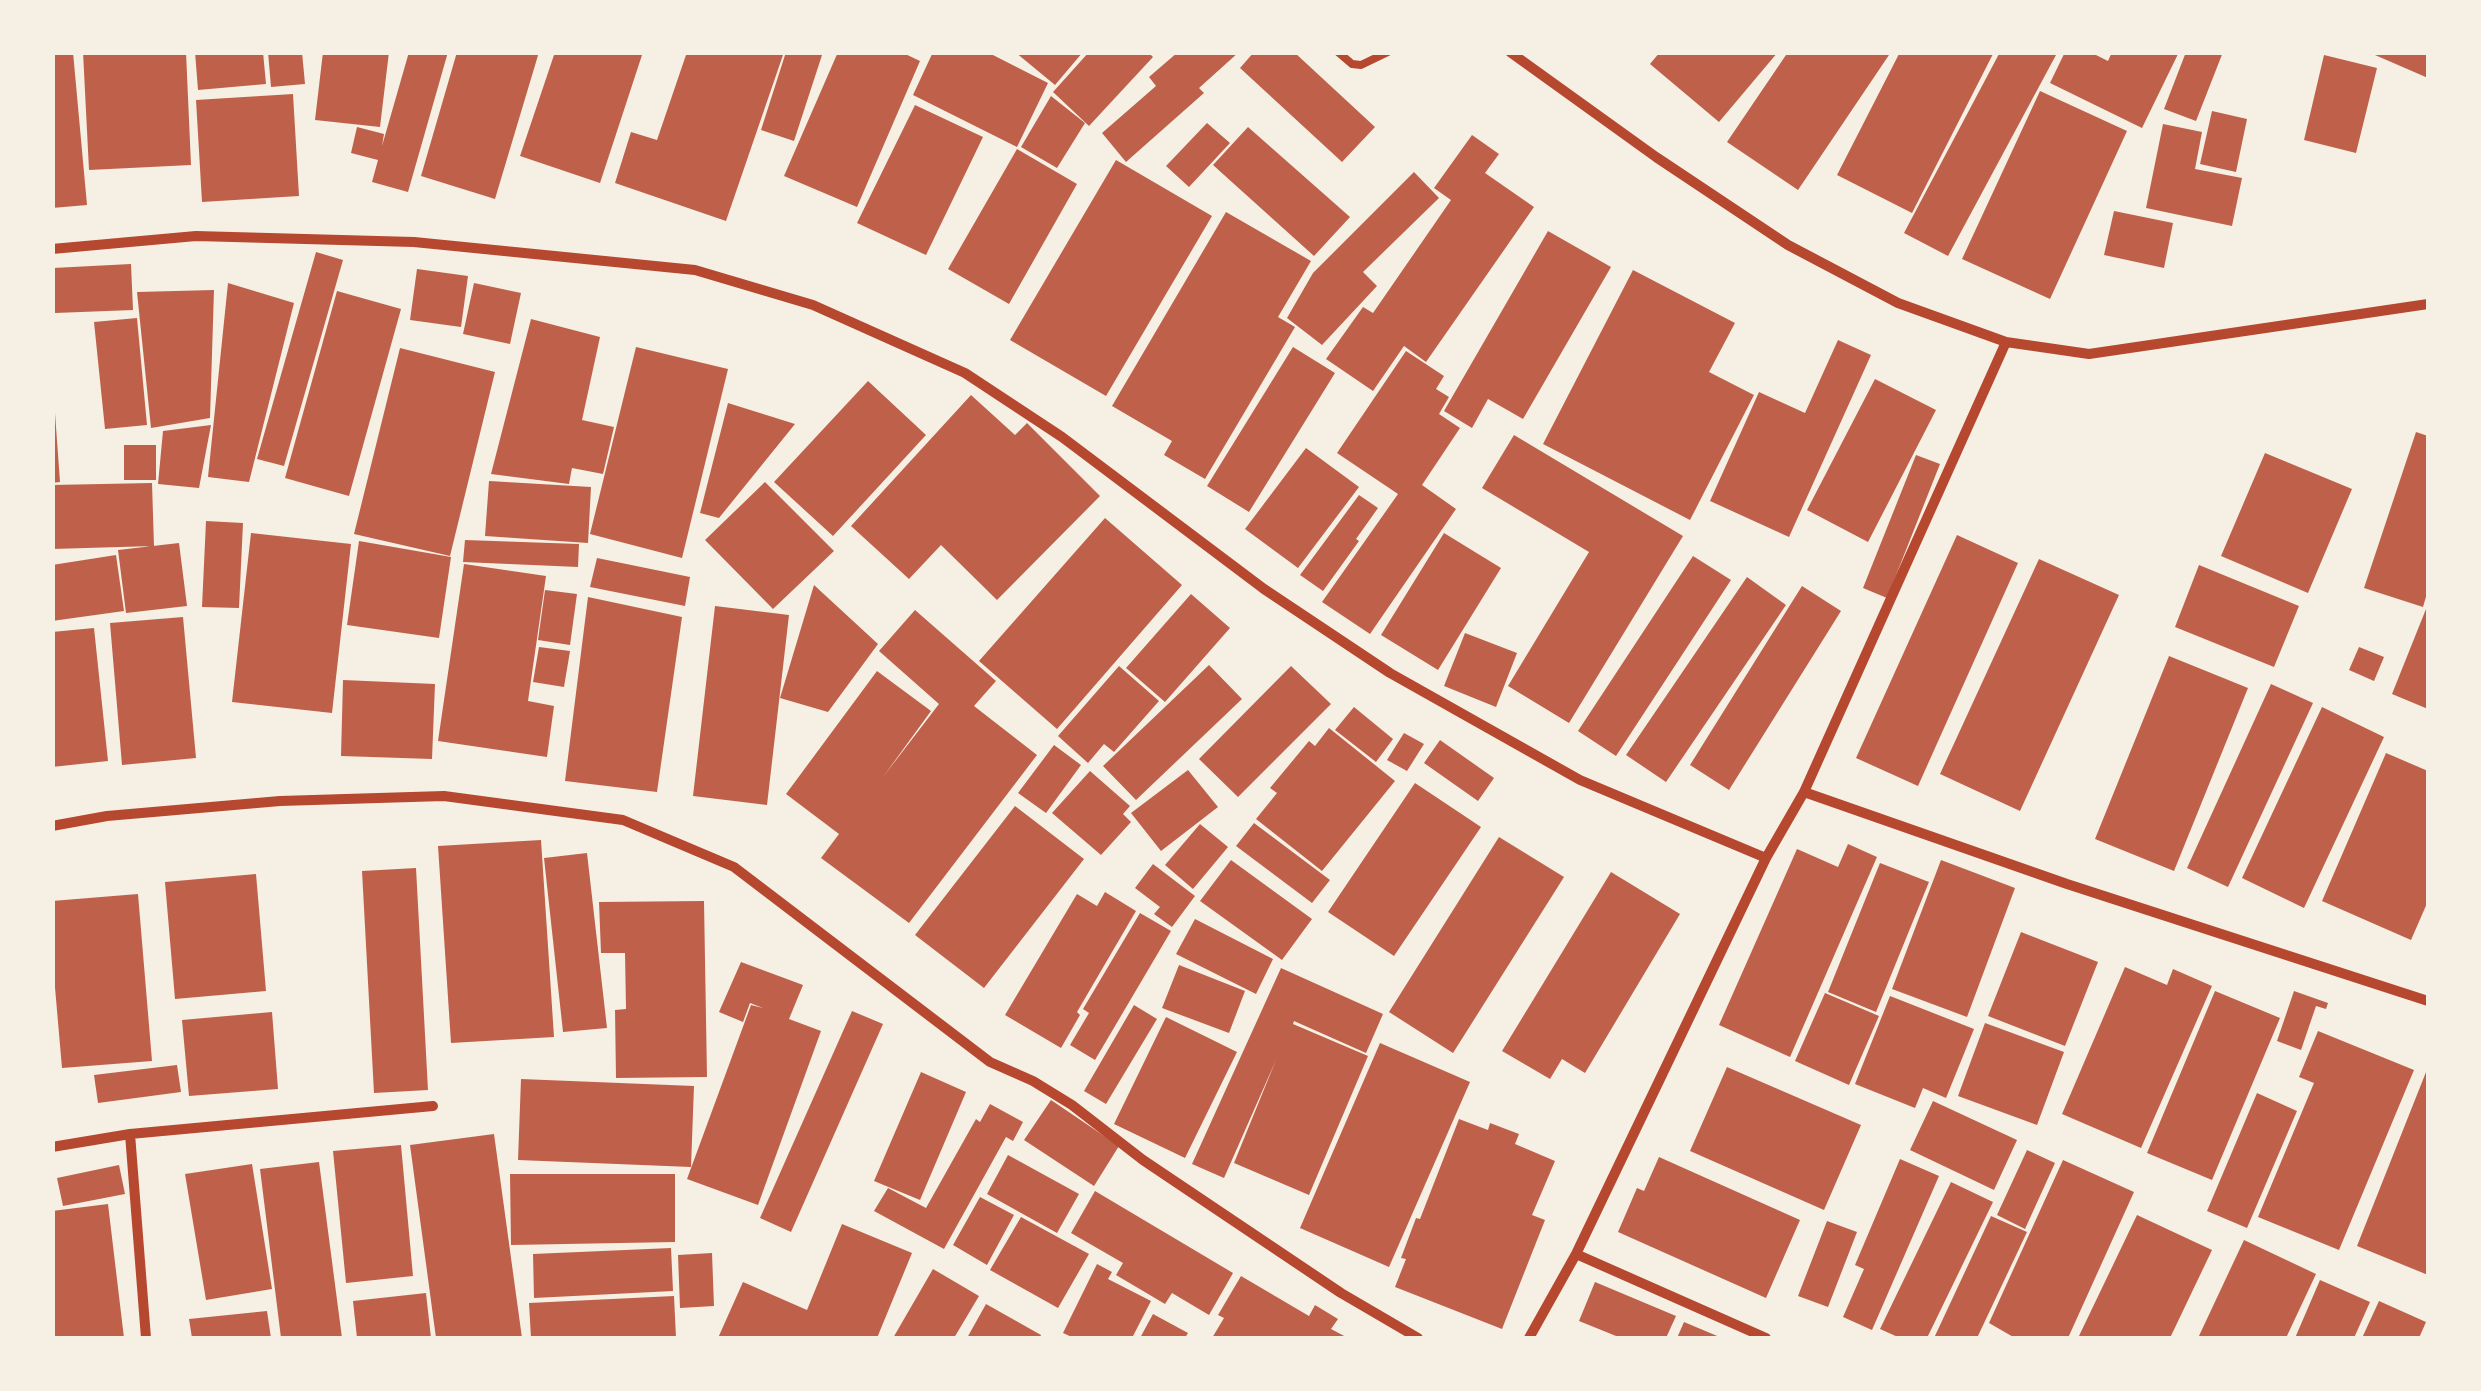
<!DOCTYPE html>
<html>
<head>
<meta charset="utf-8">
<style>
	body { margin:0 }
	#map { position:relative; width:2481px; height:1391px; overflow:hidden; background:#f6efe4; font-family:"Times New Roman",serif }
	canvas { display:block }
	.frame { position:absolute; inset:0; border:55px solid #f6efe4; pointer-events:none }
</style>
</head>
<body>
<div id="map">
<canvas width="2481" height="1391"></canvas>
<div class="frame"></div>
</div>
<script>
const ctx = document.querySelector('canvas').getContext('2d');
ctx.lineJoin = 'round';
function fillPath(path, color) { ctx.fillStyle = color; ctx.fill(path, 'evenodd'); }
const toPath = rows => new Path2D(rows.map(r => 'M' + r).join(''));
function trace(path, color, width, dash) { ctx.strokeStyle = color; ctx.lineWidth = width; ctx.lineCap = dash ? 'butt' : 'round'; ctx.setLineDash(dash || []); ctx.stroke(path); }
fillPath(toPath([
	[52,52,73,52,87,205,52,208],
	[83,52,186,52,191,165,89,170],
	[195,52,263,52,266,84,198,90],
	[268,52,302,52,305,84,271,87],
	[323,52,389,52,380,127,315,120],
	[409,52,448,52,408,192,372,182,378,160,351,153,357,127,384,134,382,146],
	[457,52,539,52,495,199,421,176],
	[555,52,643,52,600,183,520,156],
	[687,52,784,52,726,221,615,183,631,132,657,140],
	[786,52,823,52,794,141,761,130],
	[838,52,901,52,920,61,857,207,784,176],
	[933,52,987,52,1048,83,1017,147,913,95],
	[1015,52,1083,52,1055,85],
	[1089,52,1148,52,1153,57,1089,126,1053,92],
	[1178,52,1239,52,1199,88,1204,93,1126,162,1102,133,1156,86,1149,77],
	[1254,52,1294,52,1375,127,1342,162,1240,68],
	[1660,52,1778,52,1719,122,1650,64],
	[1788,52,1891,52,1798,190,1727,142],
	[1900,52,1994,52,1912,213,1837,175],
	[2000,52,2051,52,2056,55,1948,256,1904,233],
	[2065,52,2090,52,2108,61,2112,52,2179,52,2142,128,2050,83],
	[2186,52,2223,52,2196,121,2164,109],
	[2368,52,2428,52,2428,78],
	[2324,55,2377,68,2356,153,2304,140],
	[2040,91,2127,131,2050,299,1962,259],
	[293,94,299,196,202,202,196,100],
	[1051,96,1085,123,1057,168,1021,147],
	[915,105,983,137,926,255,857,223],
	[2212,111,2247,119,2236,172,2200,164],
	[1207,123,1230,143,1189,187,1166,166],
	[2163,124,2202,132,2195,169,2242,178,2232,226,2146,208],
	[1248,127,1350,217,1314,256,1213,165],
	[1472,135,1499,154,1485,173,1534,207,1426,362,1404,346,1373,391,1326,359,1363,307,1373,313,1451,200,1434,188],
	[1017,149,1077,184,1009,304,948,269],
	[1116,160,1212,216,1106,396,1010,340],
	[1414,172,1439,198,1363,272,1377,286,1322,345,1287,318,1313,273],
	[2114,211,2173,223,2164,268,2104,255],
	[1226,212,1311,261,1278,317,1295,327,1205,479,1164,455,1172,441,1112,406],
	[1548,231,1611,267,1523,419,1488,399,1472,428,1444,411],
	[316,252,343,260,284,466,257,459],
	[131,264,133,310,55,313,53,268],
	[417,269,468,276,461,327,410,320],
	[1633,270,1735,323,1709,372,1754,395,1690,520,1543,444],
	[228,283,294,303,249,482,208,477],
	[474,283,521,293,510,344,463,334],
	[214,290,210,418,151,428,137,292],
	[337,291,401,309,349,496,285,478],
	[137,318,147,425,105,429,94,322],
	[531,319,600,337,582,420,614,427,603,474,572,468,569,484,491,474],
	[1838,340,1871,355,1789,537,1710,501,1759,392,1805,413],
	[636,347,728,369,682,558,590,534],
	[1293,347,1335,373,1249,512,1207,486],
	[400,348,495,372,450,556,354,534],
	[1406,351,1444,376,1436,389,1449,397,1439,414,1460,428,1422,485,1456,509,1370,634,1322,602,1398,494,1337,453],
	[1875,379,1936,410,1868,542,1807,510],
	[868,381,926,435,833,536,774,482],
	[971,395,1015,435,1027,423,1100,496,997,600,941,545,909,579,851,526],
	[728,403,795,424,719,518,700,513],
	[52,413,55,413,60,482,52,483],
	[211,425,199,488,158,484,163,431],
	[2416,432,2428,436,2428,590,2423,607,2364,588],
	[1514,435,1683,536,1569,723,1508,686,1589,552,1482,488],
	[124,445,156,445,156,480,124,480],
	[1306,448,1359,487,1298,568,1245,529],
	[2265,453,2352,489,2308,593,2221,556],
	[1916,455,1940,464,1887,598,1863,588],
	[489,481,591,487,588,543,485,536],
	[765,482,834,551,773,609,705,540],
	[152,483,154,546,52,549,52,485],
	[1359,495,1378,508,1356,539,1359,541,1323,591,1300,575],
	[1105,518,1182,585,1057,729,979,661],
	[206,521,243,523,239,608,202,607],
	[251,533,351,544,332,713,232,702],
	[1444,533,1501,568,1438,670,1381,635],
	[1957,535,2018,563,1918,786,1856,758],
	[465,540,579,544,578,567,463,562],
	[359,541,451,557,439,638,347,625],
	[179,543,187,606,126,613,118,550],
	[116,555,124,611,52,621,52,565],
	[1693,556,1731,580,1616,756,1578,731],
	[597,558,690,577,685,606,590,587],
	[2039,559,2119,595,2020,811,1940,774],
	[464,564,546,576,528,701,554,706,547,757,438,741],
	[2199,565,2299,606,2274,667,2175,627],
	[1747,577,1786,605,1666,782,1626,755],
	[814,585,878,644,828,712,780,698],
	[1802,586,1841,611,1729,790,1690,765],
	[545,590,577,594,570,645,538,640],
	[1191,594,1230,628,1165,702,1126,668],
	[588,597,682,617,657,792,565,781],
	[2428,604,2428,709,2392,694],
	[715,606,789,615,767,805,693,796],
	[915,610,996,681,974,706,1037,755,909,923,821,858,839,834,786,794,877,671,931,711,883,777,939,704,879,651],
	[183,617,196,758,122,765,110,623],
	[94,628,108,761,52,767,52,632],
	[1465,633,1517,653,1496,707,1444,686],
	[539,647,570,651,564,687,533,682],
	[2359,647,2384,657,2374,681,2349,670],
	[2169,656,2248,688,2174,871,2095,839],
	[1209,665,1242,699,1136,800,1103,766],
	[1119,666,1159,701,1114,752,1104,744,1088,763,1058,736],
	[1291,666,1331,704,1238,797,1199,759],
	[343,680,435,684,432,759,341,756],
	[2271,684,2313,703,2228,887,2187,868],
	[1354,707,1393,739,1376,762,1335,730],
	[2322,707,2384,737,2304,908,2242,878],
	[1329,728,1395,781,1322,871,1256,819,1277,793,1270,788,1309,741,1315,746],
	[1404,733,1424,744,1407,771,1387,760],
	[1440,740,1494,778,1478,801,1424,763],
	[1054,745,1081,765,1046,813,1018,793],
	[2386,753,2428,771,2428,901,2411,940,2322,901],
	[1188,770,1218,807,1161,851,1131,813],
	[1090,771,1130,806,1123,814,1131,822,1101,855,1052,813],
	[1415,783,1481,827,1394,956,1328,912],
	[1015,806,1084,859,984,988,915,935],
	[1254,823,1330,880,1312,903,1236,846],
	[1200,824,1228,847,1193,889,1165,865],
	[1499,837,1564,877,1453,1053,1389,1012],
	[541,840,554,1037,451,1043,438,846],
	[1848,844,1877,857,1790,1057,1719,1025,1797,849,1838,867],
	[587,853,607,1028,563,1032,544,858],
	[1231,860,1312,919,1282,960,1200,901],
	[1941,860,2015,888,1967,1017,1892,989],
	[1880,863,1929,882,1876,1012,1828,992],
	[1153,864,1195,896,1172,927,1154,914,1160,907,1135,888],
	[416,868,428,1090,374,1093,362,871],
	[1611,872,1680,914,1585,1073,1562,1059,1550,1079,1502,1051],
	[256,874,266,991,175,999,165,882],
	[1105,892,1136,911,1077,1012,1080,1015,1061,1048,1005,1015,1077,894,1097,906],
	[138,894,152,1061,62,1068,52,953,52,901],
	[704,901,707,1077,616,1078,615,1010,626,1009,625,953,601,953,599,902],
	[1140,913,1171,931,1095,1060,1070,1045,1089,1013,1083,1009],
	[1195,919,1273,959,1256,994,1176,954],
	[2021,932,2098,962,2065,1046,1988,1016],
	[741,962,803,985,789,1019,821,1031,758,1205,687,1179,751,1005,763,1008,750,1003,743,1022,719,1012],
	[1179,965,1245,991,1229,1033,1162,1008],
	[2125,967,2167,985,2173,969,2212,986,2141,1148,2062,1114],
	[1281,968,1383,1014,1366,1053,1294,1021,1293,1024,1368,1056,1309,1195,1234,1163,1276,1060,1224,1178,1192,1164],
	[2215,991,2280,1018,2212,1180,2147,1153],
	[2294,991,2328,1003,2326,1009,2316,1006,2301,1050,2277,1041],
	[1825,993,1879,1016,1849,1085,1795,1061],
	[1890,996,1974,1029,1946,1098,1923,1088,1915,1108,1855,1084],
	[1134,1005,1157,1019,1106,1104,1084,1091],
	[852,1011,883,1024,791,1232,760,1218],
	[272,1012,278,1089,189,1096,182,1020],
	[1166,1017,1237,1052,1185,1158,1114,1124],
	[1985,1023,2064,1052,2037,1125,1958,1096],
	[2318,1031,2414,1070,2339,1250,2258,1217,2314,1083,2299,1077],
	[1380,1043,1470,1082,1389,1267,1300,1228],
	[177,1065,181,1092,98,1103,94,1075],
	[1727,1067,1861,1125,1824,1210,1690,1151],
	[2428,1067,2428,1275,2357,1246],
	[921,1072,966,1092,920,1200,874,1181],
	[521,1079,694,1086,691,1167,518,1160],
	[2257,1093,2297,1111,2247,1228,2207,1211],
	[1051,1100,1119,1146,1094,1186,1024,1140],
	[1933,1101,2017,1140,1994,1190,1910,1150],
	[990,1104,1023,1122,1013,1141,1006,1137,944,1249,874,1211,888,1188,926,1208,976,1119,980,1122],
	[1459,1119,1488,1130,1490,1123,1519,1134,1515,1144,1555,1161,1532,1215,1545,1220,1502,1329,1395,1287,1406,1259,1401,1258,1416,1218,1420,1219],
	[494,1134,522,1338,436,1338,410,1145],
	[401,1145,413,1276,346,1283,333,1151],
	[2027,1150,2055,1163,2025,1229,1997,1215],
	[1008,1155,1079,1194,1057,1233,987,1194],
	[1659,1157,1800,1220,1766,1298,1618,1232,1637,1188,1644,1191],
	[1900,1159,1939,1176,1872,1330,1843,1317,1864,1269,1855,1265],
	[2063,1160,2134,1192,2068,1338,2015,1338,1989,1323],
	[319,1162,342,1338,281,1338,260,1169],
	[252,1164,272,1289,206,1300,185,1174],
	[119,1165,125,1194,63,1206,57,1178],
	[510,1174,675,1174,675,1242,511,1245],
	[1951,1182,1993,1202,1927,1338,1900,1338,1880,1329],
	[1095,1191,1233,1273,1209,1315,1172,1293,1165,1304,1116,1275,1123,1263,1071,1233],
	[980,1197,1014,1215,987,1265,953,1245],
	[108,1204,124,1338,52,1338,52,1211],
	[2137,1215,2212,1250,2170,1338,2078,1338],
	[1991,1216,2027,1232,1977,1338,1934,1338],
	[1021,1217,1089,1254,1058,1308,990,1270],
	[1827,1221,1857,1232,1828,1307,1798,1296],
	[842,1224,912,1253,877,1338,718,1338,743,1282,807,1310],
	[2244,1240,2316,1274,2286,1338,2198,1338],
	[671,1248,673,1291,534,1298,533,1254],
	[712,1253,714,1306,680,1308,678,1255],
	[1097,1264,1112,1272,1108,1279,1151,1301,1132,1338,1074,1338,1063,1333],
	[933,1269,979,1296,954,1338,893,1338],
	[1241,1276,1309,1316,1315,1305,1338,1319,1331,1329,1348,1338,1212,1338,1224,1318,1218,1315],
	[2320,1280,2370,1302,2354,1338,2295,1338],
	[1595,1282,1676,1316,1666,1338,1621,1338,1579,1321],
	[426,1293,431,1338,357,1338,353,1301],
	[674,1296,676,1338,531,1338,529,1303],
	[2379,1301,2426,1322,2419,1338,2362,1338],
	[986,1304,1041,1335,1040,1338,967,1338],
	[267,1311,271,1338,192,1338,189,1319],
	[1153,1314,1188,1333,1185,1338,1140,1338],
	[1684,1322,1722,1338,1677,1338]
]), '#bf614a');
trace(toPath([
	[1338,52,1352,64,1361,65,1388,52]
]), '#b5482f', 8);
trace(toPath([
	[1510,52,1656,157,1788,245,1898,303,2006,342,2089,354,2428,304],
	[52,249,196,236,414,242,695,270,813,305,965,373,1062,437,1264,589,1390,673,1580,780,1766,858],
	[1804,792,2067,884,2428,1001],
	[52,826,107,816,280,801,444,796,623,820,734,867,990,1062,1033,1081,1072,1105,1143,1160,1341,1293,1418,1338],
	[130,1134,146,1338],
	[52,1147,130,1134,433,1106],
	[1576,1254,1766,1338],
	[1529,1338,1576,1254,1766,858,1804,792,2006,342]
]), '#b5482f', 10);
</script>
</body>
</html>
